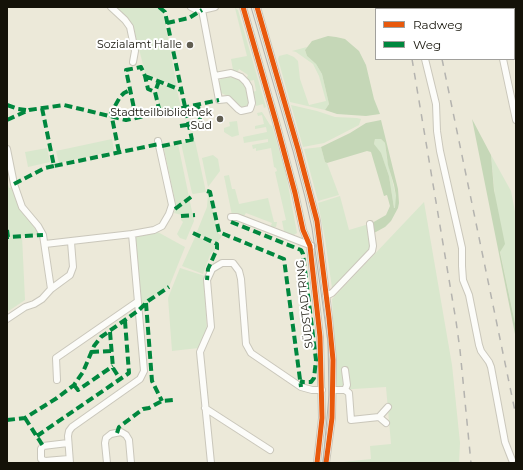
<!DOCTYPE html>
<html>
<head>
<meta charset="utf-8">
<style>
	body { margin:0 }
	#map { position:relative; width:523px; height:470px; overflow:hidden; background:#ece9d9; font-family:Montserrat,sans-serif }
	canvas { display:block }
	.frame { position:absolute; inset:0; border:8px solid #141208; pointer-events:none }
	.legend { position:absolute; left:375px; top:8px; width:140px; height:52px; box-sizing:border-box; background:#fff; border:1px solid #a1a09c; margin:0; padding:5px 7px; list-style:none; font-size:12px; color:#141208 }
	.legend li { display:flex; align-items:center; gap:8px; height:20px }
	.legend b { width:20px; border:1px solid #a1a09c }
</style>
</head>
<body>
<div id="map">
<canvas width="523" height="470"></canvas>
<div class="frame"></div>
<ul class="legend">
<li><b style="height:5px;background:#e8590c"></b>Radweg</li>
<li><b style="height:5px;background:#00873e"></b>Weg</li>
</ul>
</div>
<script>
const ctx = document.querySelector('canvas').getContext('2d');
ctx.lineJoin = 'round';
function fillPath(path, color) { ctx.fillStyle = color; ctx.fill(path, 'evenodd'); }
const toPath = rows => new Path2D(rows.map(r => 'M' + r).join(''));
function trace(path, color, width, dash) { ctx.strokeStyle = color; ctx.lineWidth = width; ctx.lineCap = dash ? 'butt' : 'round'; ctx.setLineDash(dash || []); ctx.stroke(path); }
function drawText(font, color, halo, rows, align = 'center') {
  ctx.font = font + ' Montserrat,sans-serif'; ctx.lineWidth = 4; ctx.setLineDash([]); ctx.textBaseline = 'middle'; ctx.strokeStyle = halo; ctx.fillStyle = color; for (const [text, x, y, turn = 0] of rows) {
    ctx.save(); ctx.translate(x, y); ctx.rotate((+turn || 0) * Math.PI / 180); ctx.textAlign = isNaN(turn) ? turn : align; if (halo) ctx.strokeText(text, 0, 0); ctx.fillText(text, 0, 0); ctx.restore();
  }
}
fillPath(toPath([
	[114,7,156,7,163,12,177,87,145,73,139,49,137,49,134,33],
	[235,8,238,10,266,107,264,108,263,104,256,106,252,92,256,91,254,80,249,81,246,79,248,75,239,69,237,73,233,70,231,59,247,56],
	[307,47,305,50,307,56,316,64,322,74,329,104,325,110,290,102,278,59,279,56,287,54,294,57,298,61,300,79,309,105,326,101,319,76,313,64,296,52,292,51],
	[229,77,234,78,243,82,246,88,249,103,245,108,240,109,235,105,232,98,219,92,218,82,221,79],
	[160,83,177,90,181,107,161,111,160,110,157,93],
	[291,105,317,111,335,117,357,118,361,119,359,125,324,143,303,147],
	[262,112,270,125,272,126,286,174,297,233,292,236,286,234,284,231,282,221,286,220,275,172,277,171,276,168,274,167,271,148,256,151,256,148,253,149,252,145,268,142,268,139,244,143,243,137,267,132,266,127,255,129,255,126,264,124,262,115,258,116,257,113],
	[237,121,239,135,232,137,224,132,224,128,230,126,229,122],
	[112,139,114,151,59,163,56,151],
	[375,139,381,139,385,143,387,159,396,196,396,208,394,208,389,176,384,162,374,144],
	[195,141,206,192,193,194,192,193,181,143],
	[178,144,194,221,186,240,180,238,177,234,183,222,181,220,182,215,174,213,176,206,164,149,167,146],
	[321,147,325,162,327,163,339,195,318,201,304,149],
	[47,148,50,162,28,167,25,152],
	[213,155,218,159,220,171,208,187,202,158],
	[491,155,511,191,516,217,516,328,500,251],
	[229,175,232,189,235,189,239,204,268,198,274,222,277,222,276,227,270,227,272,223,246,213,244,216,237,214,232,215,224,176],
	[7,179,9,188,12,187,19,208,33,225,39,235,22,236,25,300,7,312],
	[209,193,218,233,222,236,217,243,196,234,207,207,208,194],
	[340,196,349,230,369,224,370,250,334,287,332,288,325,239,318,203],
	[424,202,452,365,460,443,459,463,334,463,371,459,370,446,391,444,386,387,337,390,332,299],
	[154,230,185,247,169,287,148,301,139,310,132,234],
	[196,235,215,244,216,246,215,251,212,252,210,255,203,274,182,266],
	[180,268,205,276,204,280,207,330,199,348,172,351,168,298]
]), '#d9e7cd');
fillPath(toPath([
	[328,36,336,37,345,39,359,51,366,65,374,99,380,114,366,116,337,114,325,110,329,104,322,74,316,64,307,56,305,50,312,41],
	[472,119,491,155,494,190,505,244,500,252,516,328,516,339],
	[381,120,398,189,399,203,398,208,391,221,385,227,374,233,374,225,372,223,386,215,390,206,387,195,384,196,371,152,367,151,327,163,325,162,321,147,350,133,366,123],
	[375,139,381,139,385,143,388,165,394,185,396,196,395,208,394,208,389,176,381,153,374,144]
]), '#c5d7b7');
const minor = toPath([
	[111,7,125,20,130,27,135,51,133,62],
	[191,7,195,9,202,10,219,100,228,99,238,109,241,111,250,109,252,103,249,87,246,82,241,77,231,73,215,76],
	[243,7,276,122,295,193,303,230,310,246,320,337,322,418,317,463],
	[257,7,298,149,317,221,329,318,333,360,332,418,326,463],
	[413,7,413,9],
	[492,7,492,9],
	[202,10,215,7],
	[425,59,436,104,437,131,440,151,462,248,462,266,463,280,469,295,479,345,481,351,489,362,491,367,505,442,512,460],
	[503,59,516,120],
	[7,149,14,184,22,207,38,226,43,235,51,289],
	[231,217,237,217,312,246],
	[132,234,154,230,162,226,169,214,172,205,158,141],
	[45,244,132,234,144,371,140,379,72,427,69,431,68,436,70,463],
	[326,296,332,293,372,251,373,246,370,224],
	[7,319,25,307,34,304,42,299,51,289,70,275,73,267,71,242],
	[345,370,347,385,345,390],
	[57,380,56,358,137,302],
	[334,390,345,390,349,393,351,420,379,417,386,423],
	[205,408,270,450],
	[379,417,388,407],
	[68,443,43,446,41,449,41,459,45,461,69,459],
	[107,463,105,443,106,438,111,434,121,432,126,435,129,440,131,463],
	[211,463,200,352,211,327,207,280,212,269,222,263,233,263,239,271,241,279,246,344,251,353,301,387,312,390,322,390]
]);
trace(minor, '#cac7bb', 8);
trace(minor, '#fcfcf9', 6);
trace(toPath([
	[251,7,293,151,305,197,312,228,328,342,329,395,323,463]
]), '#b4b3af', 1);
trace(toPath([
	[403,7,403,9],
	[431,7,431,9],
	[412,59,456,321,460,350,471,463],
	[442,59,516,416]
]), '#b4b3af', 1.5, [7, 7]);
trace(toPath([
	[159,7,165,12,192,140],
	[167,23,189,18,202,10],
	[145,76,181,90],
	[159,81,155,92,160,113],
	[7,105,18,109,26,110],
	[198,105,200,119],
	[42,108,54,166,159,144],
	[136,118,126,70,141,67,145,76,148,89,155,92],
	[7,120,29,110,64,105,126,120,219,100],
	[180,126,193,124],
	[162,146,195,139],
	[119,152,111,113,120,97,124,93,130,90],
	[14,184,45,168,54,166],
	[207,191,210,192,219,232,284,259,301,387],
	[175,209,191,197],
	[181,216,195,215],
	[231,222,301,250,303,254,316,360,314,378,311,382,303,382,300,381],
	[7,230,8,237,43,235],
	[193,233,217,244,217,249,208,269,207,280],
	[146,303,152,381,162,401],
	[110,332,113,368,120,379],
	[91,352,112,351],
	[74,385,78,390,113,366],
	[25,418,43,446],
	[7,420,25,418,57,398,74,385,83,372,94,346,101,337,139,310,148,301,169,287],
	[117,433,119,427,143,409,149,408,162,401,173,400],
	[37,436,129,373,125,321]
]), '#00873e', 4, [8, 4]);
trace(toPath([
	[243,7,276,122,295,193,303,230,310,246,320,337,322,418,317,463],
	[257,7,298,149,317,221,329,318,333,360,332,418,326,463]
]), '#e8590c', 5);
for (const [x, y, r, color] of [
	[190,45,4,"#605d51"],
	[220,119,4,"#605d51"]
]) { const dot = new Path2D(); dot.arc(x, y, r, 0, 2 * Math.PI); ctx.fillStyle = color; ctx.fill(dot); trace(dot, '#fff', 1.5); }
drawText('11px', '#141208', '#fff', [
	["Sozialamt Halle",182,45],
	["Stadtteilbibliothek",212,113],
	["Süd",212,126]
], 'right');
drawText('11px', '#141208', '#fff', [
	["SÜDSTADTRING",305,304,-96]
]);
</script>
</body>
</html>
